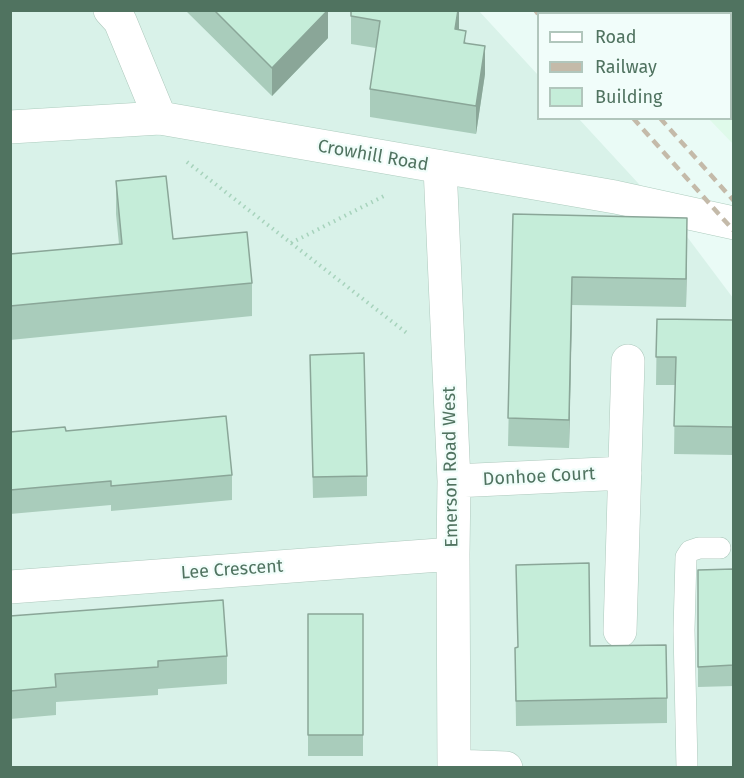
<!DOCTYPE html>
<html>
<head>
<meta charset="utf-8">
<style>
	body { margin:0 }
	#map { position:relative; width:744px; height:778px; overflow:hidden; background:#eafbf6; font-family:"Fira Sans",sans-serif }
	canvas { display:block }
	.frame { position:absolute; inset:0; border:12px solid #507360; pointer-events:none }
	.legend { position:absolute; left:537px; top:12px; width:195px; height:108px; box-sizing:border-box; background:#f1fdfa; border:2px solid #b1c6bc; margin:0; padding:8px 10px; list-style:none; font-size:18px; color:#507360 }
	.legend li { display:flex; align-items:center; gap:12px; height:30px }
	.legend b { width:30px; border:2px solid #b1c6bc }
</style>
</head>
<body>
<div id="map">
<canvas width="744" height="778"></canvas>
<div class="frame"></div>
<ul class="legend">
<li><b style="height:8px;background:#fff"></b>Road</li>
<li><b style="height:8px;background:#c4baa9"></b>Railway</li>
<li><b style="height:16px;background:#c5edd9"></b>Building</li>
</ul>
</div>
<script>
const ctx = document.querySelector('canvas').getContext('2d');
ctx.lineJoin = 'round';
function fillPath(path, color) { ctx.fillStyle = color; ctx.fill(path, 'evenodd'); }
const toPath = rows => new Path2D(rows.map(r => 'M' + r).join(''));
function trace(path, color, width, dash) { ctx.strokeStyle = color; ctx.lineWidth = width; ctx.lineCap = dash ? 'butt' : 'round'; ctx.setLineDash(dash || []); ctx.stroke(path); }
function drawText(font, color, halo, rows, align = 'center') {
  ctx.font = font + ' "Fira Sans",sans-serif'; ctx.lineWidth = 4.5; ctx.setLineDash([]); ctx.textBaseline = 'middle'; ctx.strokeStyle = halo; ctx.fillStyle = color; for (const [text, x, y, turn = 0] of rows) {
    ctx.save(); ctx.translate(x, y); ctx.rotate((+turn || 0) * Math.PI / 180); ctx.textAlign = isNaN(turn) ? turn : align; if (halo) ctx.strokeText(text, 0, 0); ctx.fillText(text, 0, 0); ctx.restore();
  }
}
fillPath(toPath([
	[10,11,479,11,538,75,538,118,579,119,685,234,733,298,733,767,11,767]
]), '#d9f2e9');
fillPath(toPath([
	[610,11,733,11,733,144,709,119,730,118,730,14,613,14]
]), '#dffaea');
const lane = toPath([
	[687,768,684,630,686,557,690,551,699,548,720,548]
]);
const street = toPath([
	[110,10,120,21,160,118],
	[440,167,454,481,453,554,454,768],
	[454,481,625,473],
	[10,587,453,554],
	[620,631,628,361],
	[454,766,506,768]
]);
const secondary = toPath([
	[10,127,160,118,615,197,734,223]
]);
trace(lane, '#aec9bd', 22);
trace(street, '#aec9bd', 34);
trace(secondary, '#adccbe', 34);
trace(toPath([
	[187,162,408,334],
	[291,243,384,196]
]), '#a7d3bc', 4, [1.5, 4.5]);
trace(lane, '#fff', 21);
trace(street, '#fff', 33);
trace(secondary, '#fff', 33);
trace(toPath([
	[535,10,538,14],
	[564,10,567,14],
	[633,118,734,231],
	[660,118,734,201]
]), '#c4baa9', 4.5, [9, 6]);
fillPath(toPath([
	[185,10,328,10,328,38,272,96],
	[459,10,459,30,466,43,485,74,476,134,370,117,370,89,376,48,351,44,351,16],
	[663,10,673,10,671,14,666,14],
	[734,34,734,99,730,97,730,37],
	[116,181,173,239,252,283,252,316,10,340,10,254,119,244,116,214],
	[513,214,687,246,686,307,572,305,569,448,508,446],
	[657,319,734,320,734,455,674,454,675,385,656,385],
	[310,355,367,476,367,496,313,498],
	[66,431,232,475,232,500,111,511,111,505,10,514,10,432],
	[734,569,734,686,698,687,698,570],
	[308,614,363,614,363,756,308,756],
	[10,616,227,656,227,684,158,689,158,695,56,702,56,715,10,719],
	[590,646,667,698,667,723,516,726,515,648]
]), '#a9ccbb');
fillPath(toPath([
	[328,10,328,38,272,96,272,68],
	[458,10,459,10,459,29,455,57,455,29],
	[485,46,485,74,476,134,476,106],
	[687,218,687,246,686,307,686,279],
	[572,277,572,305,569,448,569,420]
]), '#8aa698');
const building = toPath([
	[214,10,328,10,272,68,214,10],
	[351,10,458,10,455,29,466,31,464,43,485,46,476,106,370,89,380,21,351,16,351,10],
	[734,34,734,76,730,73,730,37,734,34],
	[166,176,173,239,247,232,252,283,10,306,10,254,122,244,116,181,166,176],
	[513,214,687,218,686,279,572,277,569,420,508,418,513,214],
	[657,319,734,320,734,427,674,426,676,357,656,357,657,319],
	[364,353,367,476,313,477,310,355,364,353],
	[226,416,232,475,111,486,111,481,10,490,10,432,65,427,66,431,226,416],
	[589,563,590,646,666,645,667,698,516,701,515,648,518,647,516,565,589,563],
	[734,569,734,665,698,667,698,570,734,569],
	[223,600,227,656,158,661,158,667,55,674,56,687,10,691,10,616,223,600],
	[308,614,363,614,363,735,308,735,308,614]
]);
fillPath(building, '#c5edd9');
trace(building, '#8aa698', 1.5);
drawText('18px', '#507360', '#f1fdfa', [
	["Crowhill Road",373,156,10],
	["Emerson Road West",451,467,-91],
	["Donhoe Court",539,477,-3],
	["Lee Crescent",232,570,-4]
]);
</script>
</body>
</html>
